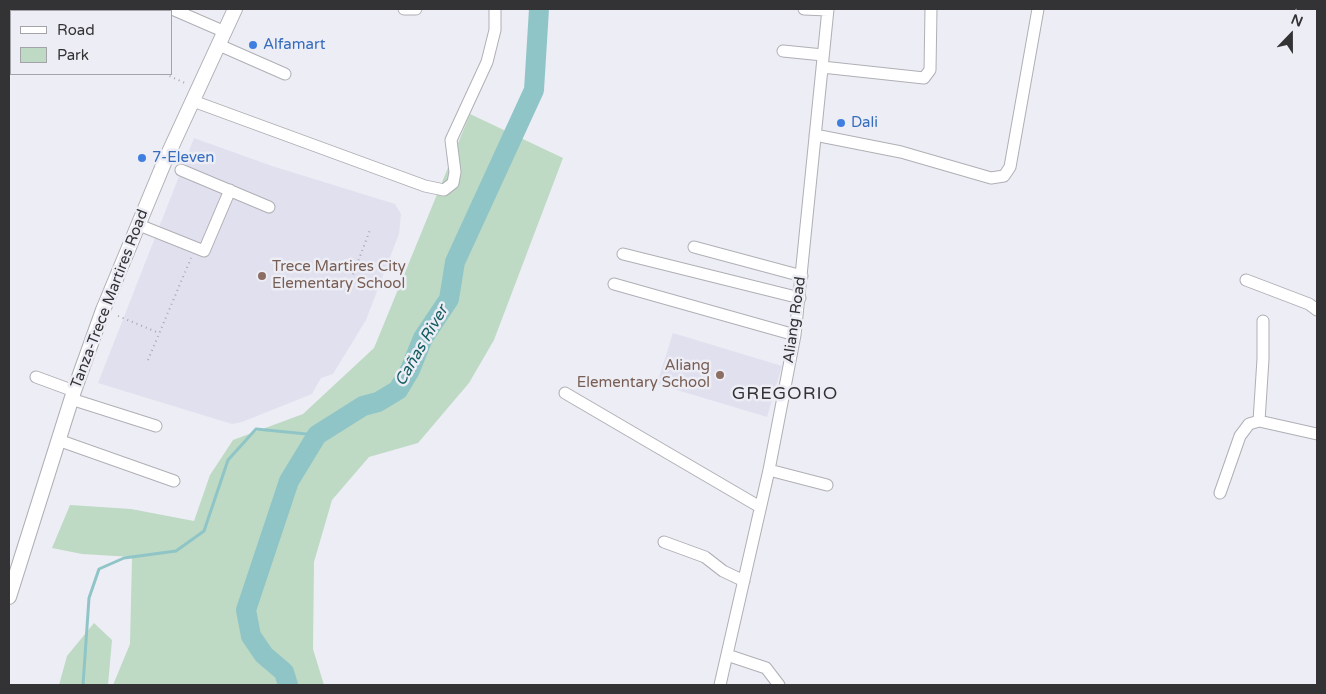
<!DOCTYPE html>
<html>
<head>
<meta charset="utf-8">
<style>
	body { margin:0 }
	#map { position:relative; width:1326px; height:694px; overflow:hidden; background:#ededf5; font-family:"Varela Round",sans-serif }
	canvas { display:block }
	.frame { position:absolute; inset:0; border:10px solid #333336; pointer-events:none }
	.legend { position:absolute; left:10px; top:10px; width:162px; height:65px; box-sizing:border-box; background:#ededf5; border:1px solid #a3a3a9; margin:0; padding:6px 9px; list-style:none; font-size:15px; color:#333336 }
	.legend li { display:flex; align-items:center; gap:10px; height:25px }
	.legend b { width:25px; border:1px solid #a3a3a9 }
	.north { position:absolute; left:1266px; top:10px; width:50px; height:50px; -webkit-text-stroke:4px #ededf5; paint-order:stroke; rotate:22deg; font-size:14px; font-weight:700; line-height:20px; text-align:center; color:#333336 }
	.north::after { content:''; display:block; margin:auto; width:18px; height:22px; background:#333336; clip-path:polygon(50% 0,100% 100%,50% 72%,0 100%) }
</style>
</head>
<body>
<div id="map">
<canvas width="1326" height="694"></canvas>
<div class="frame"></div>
<ul class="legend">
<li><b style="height:6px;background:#fff"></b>Road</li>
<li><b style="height:14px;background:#bedac4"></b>Park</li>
</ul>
<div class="north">N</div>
</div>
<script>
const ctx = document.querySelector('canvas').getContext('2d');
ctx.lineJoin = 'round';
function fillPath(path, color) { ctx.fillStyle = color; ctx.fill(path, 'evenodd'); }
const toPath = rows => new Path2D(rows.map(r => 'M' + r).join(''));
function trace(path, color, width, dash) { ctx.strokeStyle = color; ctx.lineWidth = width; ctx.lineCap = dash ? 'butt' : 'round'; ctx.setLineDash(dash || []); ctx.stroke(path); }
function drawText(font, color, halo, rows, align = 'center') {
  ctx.font = font + ' "Varela Round",sans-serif'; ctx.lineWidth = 5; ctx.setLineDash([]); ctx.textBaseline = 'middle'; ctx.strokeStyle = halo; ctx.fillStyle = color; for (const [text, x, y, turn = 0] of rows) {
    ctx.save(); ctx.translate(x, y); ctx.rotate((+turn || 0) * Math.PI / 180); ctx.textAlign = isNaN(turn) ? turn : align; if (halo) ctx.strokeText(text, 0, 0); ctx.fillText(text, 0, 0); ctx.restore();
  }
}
fillPath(toPath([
	[194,138,272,166,395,204,401,214,399,234,366,320,333,374,321,378,312,394,242,422,232,424,98,383],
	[673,333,782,366,767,417,657,384]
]), '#e0e0ef');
fillPath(toPath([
	[470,114,563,158,494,340,469,383,418,443,369,457,332,500,314,562,313,649,324,685,113,685,130,644,132,557,82,554,52,548,70,505,131,509,194,521,210,475,233,440,303,414,374,348],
	[94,623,112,640,108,685,59,685,67,656]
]), '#bedac4');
trace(toPath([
	[83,685,89,598,99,569,124,558,176,551,204,531,228,460,256,429,317,435]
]), '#90c5c7', 3);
trace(toPath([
	[288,685,284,672,264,655,251,636,246,610,289,481,317,435,363,406,378,402,398,390,410,370,423,338,449,299,455,262,534,90,539,9]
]), '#90c5c7', 20);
const minor = toPath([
	[172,9,225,32],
	[404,9,416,9],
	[804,9,828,10],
	[219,45,285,74],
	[783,51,823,55],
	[822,67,924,78,930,70,931,9],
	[193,101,425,186,444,190,453,183,455,172,451,140,487,62,495,30,495,9],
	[815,135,901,152,991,178,1004,176,1010,167,1038,9],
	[181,170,269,207],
	[139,225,204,251,230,190],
	[694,247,802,276],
	[623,254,800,298],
	[1246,280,1309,304,1317,310],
	[614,284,795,335],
	[36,377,74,391],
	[565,393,760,507],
	[71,399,156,426],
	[1259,421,1263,359,1263,321],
	[58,440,174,481],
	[769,470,827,485],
	[1220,493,1240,436,1249,424,1259,421,1317,434],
	[664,542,705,557,723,571,744,581],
	[727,655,766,668,779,685],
	[720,685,769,470,795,335,828,9]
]);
const major = toPath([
	[9,597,74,391,103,310,164,163,235,9]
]);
trace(minor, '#afafb6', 13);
trace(major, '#afafb6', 16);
trace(toPath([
	[165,74,187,84],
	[346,293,370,230],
	[118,316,159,333],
	[148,360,191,258]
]), '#a8a8ae', 2, [1, 4]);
trace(minor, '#fff', 11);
trace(major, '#fff', 14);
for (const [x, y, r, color] of [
	[253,45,5,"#3f7fe0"],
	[841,123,5,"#3f7fe0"],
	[142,158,5,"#3f7fe0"],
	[262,276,5,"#8d6e63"],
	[720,375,5,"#8d6e63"]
]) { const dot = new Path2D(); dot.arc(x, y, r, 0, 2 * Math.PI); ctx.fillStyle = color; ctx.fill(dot); trace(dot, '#ededf5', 2); }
drawText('15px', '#366cbe', '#ededf5', [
	["Alfamart",263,45],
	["Dali",851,123],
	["7-Eleven",152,158]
], 'left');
drawText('15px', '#785e54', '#ededf5', [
	["Trece Martires City",272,267],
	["Elementary School",272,284],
	["Aliang",710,366,"right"],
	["Elementary School",710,383,"right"]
], 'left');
drawText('15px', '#333336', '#ededf5', [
	["Tanza-Trece Martires Road",110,299,-69],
	["Aliang Road",795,320,-82]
]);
drawText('italic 16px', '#155e61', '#ededf5', [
	["Cañas River",422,346,-60]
]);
ctx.letterSpacing = '1px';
drawText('18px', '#333336', '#ededf5', [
	["GREGORIO",785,394]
]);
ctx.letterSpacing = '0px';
</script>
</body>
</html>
